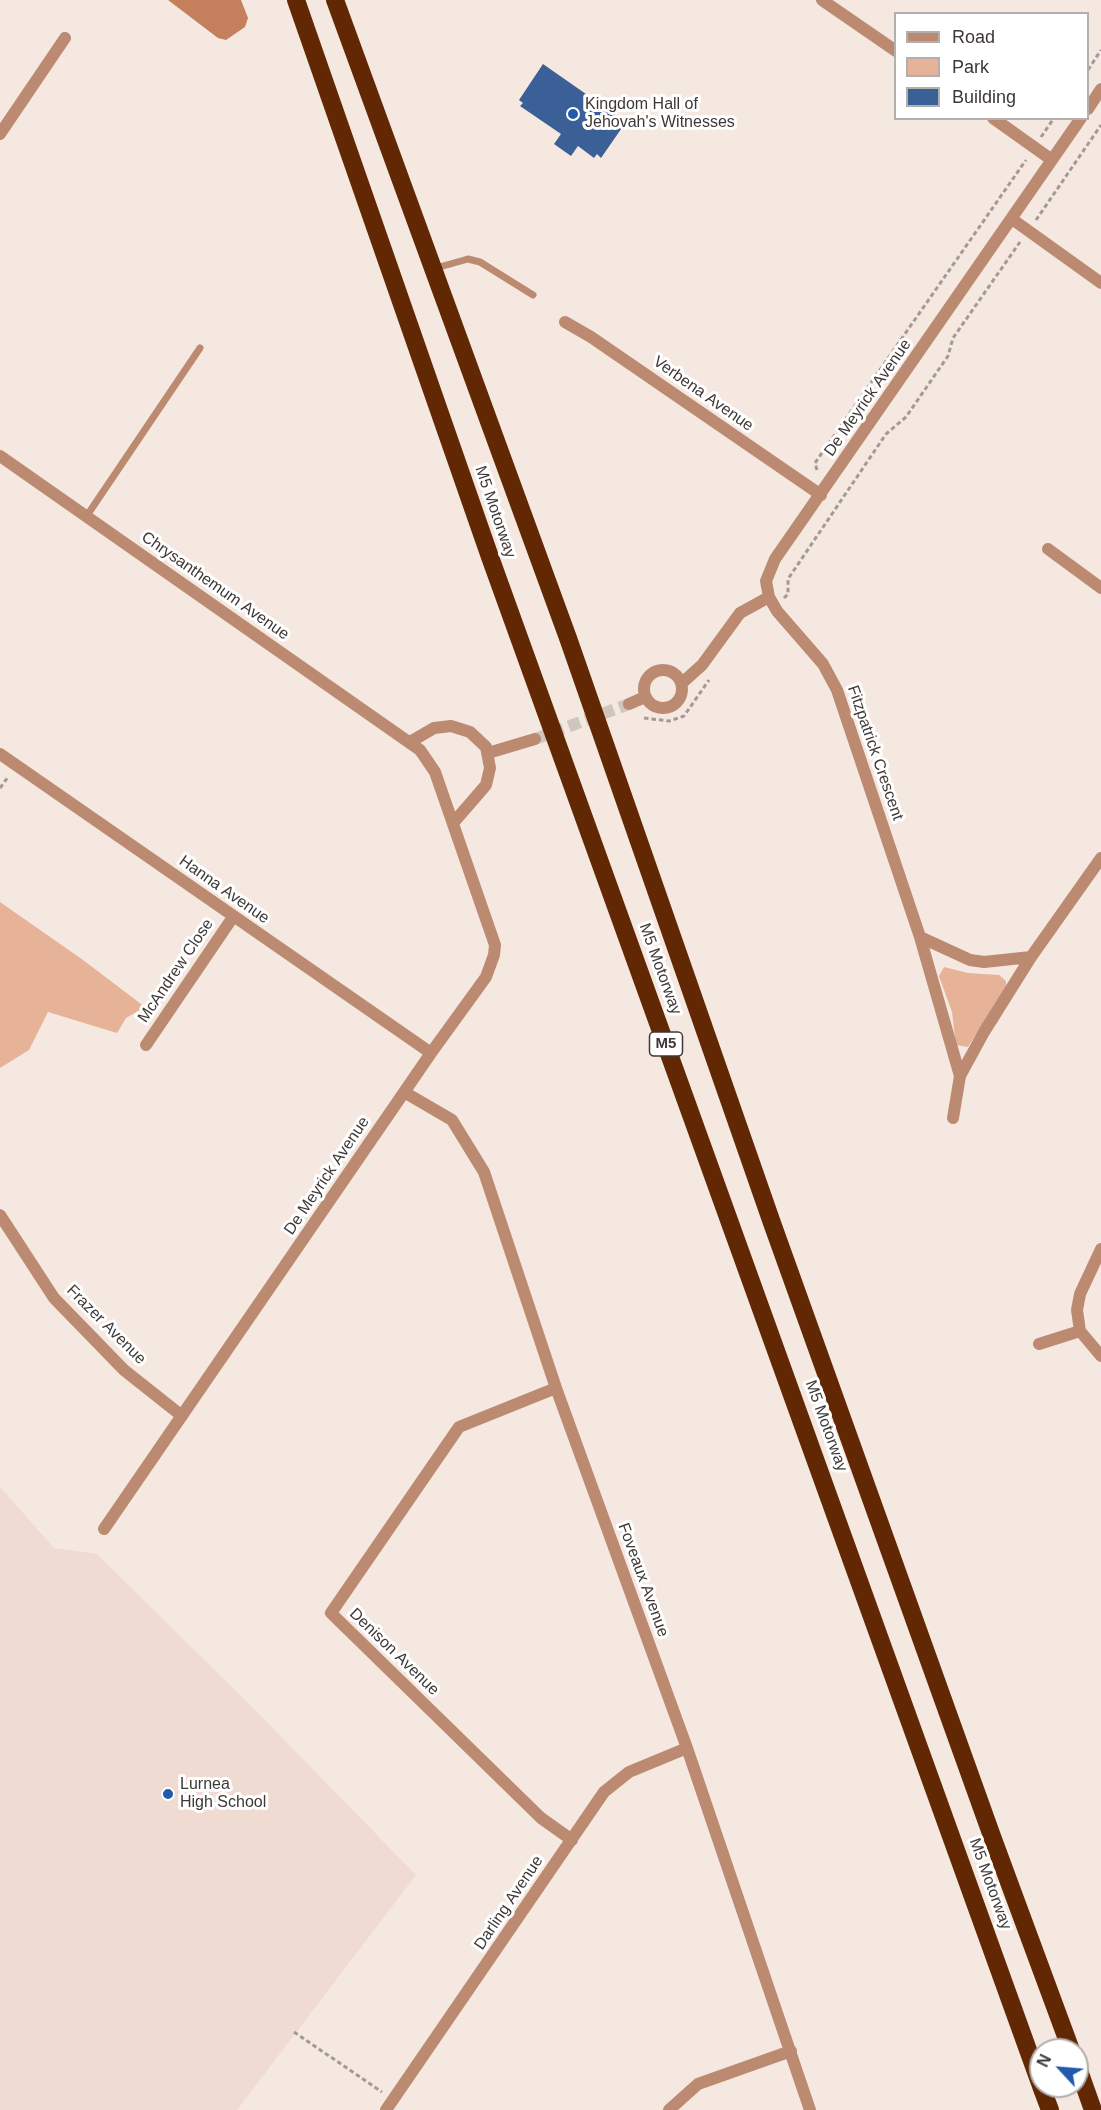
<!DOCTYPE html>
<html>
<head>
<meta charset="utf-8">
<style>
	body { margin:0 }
	#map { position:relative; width:1101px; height:2110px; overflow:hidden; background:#f5e8e1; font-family:Arial,sans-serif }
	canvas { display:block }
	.legend { position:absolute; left:894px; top:12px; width:195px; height:108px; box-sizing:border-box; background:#fff; border:2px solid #b2afaf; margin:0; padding:8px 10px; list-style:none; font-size:18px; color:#3e3836 }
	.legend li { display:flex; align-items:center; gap:12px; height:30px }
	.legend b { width:30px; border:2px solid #b2afaf }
	.north { position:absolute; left:1029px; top:2038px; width:60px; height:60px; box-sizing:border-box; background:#fff; border:2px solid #b2afaf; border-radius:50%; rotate:296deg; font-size:16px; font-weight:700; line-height:24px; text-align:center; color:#3e3836 }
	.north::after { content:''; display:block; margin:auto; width:21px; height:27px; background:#205bad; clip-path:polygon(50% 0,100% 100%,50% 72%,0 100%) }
</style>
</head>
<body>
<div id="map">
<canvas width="1101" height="2110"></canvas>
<ul class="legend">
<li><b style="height:8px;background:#bc8a71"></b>Road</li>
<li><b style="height:16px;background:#e6b298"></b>Park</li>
<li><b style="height:16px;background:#3b6097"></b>Building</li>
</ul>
<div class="north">N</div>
</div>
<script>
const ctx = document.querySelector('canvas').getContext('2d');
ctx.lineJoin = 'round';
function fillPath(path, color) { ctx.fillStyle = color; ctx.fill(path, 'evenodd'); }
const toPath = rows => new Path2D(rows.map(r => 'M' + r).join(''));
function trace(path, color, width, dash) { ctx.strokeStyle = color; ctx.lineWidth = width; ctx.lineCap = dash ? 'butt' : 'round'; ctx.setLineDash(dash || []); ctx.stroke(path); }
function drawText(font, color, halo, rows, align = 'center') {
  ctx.font = font + ' Arial,sans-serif'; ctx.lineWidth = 6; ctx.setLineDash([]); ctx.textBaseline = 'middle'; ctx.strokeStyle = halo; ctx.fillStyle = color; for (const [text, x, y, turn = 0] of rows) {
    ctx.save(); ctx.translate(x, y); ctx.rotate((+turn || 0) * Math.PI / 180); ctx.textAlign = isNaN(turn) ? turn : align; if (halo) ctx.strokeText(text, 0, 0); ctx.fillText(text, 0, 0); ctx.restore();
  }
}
fillPath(toPath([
	[0,1487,54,1548,97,1554,258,1713,416,1875,237,2110,0,2110]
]), '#efdbd1');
fillPath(toPath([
	[0,902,83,960,145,1007,126,1018,117,1033,48,1012,29,1050,0,1068],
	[944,967,968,973,999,975,1006,981,1006,986,968,1047,956,1045,952,1012,939,976]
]), '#e6b298');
fillPath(toPath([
	[168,0,241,0,248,18,245,27,226,40,218,38]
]), '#c47f5c');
fillPath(toPath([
	[543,64,626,122,601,158,597,154,594,158,578,146,571,156,554,144,561,134,520,106,523,103,519,100]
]), '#3b6097');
trace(toPath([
	[535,739,629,704]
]), '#d0c5bf', 12, [12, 6]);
trace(toPath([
	[1088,70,1101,50],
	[1041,137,1054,118],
	[1036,220,1101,125],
	[817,470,815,463,1026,160],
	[784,598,788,594,788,579,886,434,906,417,948,356,953,338,1020,242],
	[644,718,669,721,684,716,709,680],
	[0,788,8,777],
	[294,2032,382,2092]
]), '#a49a95', 3, [4.5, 3]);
trace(toPath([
	[436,268,468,259,480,262,533,295],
	[86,517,200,348]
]), '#bc8a71', 7);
trace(toPath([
	[822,0,896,51],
	[1088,109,1101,89],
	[993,118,1052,160],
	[0,134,65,38],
	[1012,219,1101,283],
	[565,322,591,337,821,495],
	[0,456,420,750,435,772,495,945,494,955,486,977,431,1053,104,1529],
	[1048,549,1101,588],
	'644 689a19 19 0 1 1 38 0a19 19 0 1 1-38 0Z',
	[682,683,702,665,740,613,769,597],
	[629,704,645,697],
	[410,742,434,728,451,726,470,732,486,747,490,768,486,785,454,822],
	[488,753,535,739],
	[0,754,431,1053],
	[920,937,970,960,984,962,1031,957,1101,858],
	[146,1045,233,917],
	[960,1076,984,1032,1031,957],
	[404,1092,452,1120,484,1172,556,1388,687,1748,810,2110],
	[953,1118,960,1076,920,937,837,690,823,664,777,611,769,597,766,581,775,559,1081,118],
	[0,1215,54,1298,124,1370,182,1416],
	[1101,1249,1080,1294,1077,1310,1080,1331,1101,1356],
	[1039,1344,1080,1331],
	[556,1388,459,1427,331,1613,541,1818,572,1840],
	[386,2110,604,1792,629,1772,687,1748],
	[669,2110,698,2084,791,2051]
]), '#bc8a71', 12);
trace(toPath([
	[296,0,490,557,1041,2086],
	[335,0,568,638,772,1223,993,1839,1071,2050],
	[1077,2065,1093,2110],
	[1041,2086,1050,2110]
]), '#622803', 18);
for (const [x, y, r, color] of [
	[573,114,6,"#205bad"],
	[168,1794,6,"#205bad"]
]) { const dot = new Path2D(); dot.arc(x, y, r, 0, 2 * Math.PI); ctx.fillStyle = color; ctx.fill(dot); trace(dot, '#fff', 2); }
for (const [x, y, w] of [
	[666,1044,33]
]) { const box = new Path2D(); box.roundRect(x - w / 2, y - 12, w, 24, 4.5); ctx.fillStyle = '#fff'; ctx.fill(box); trace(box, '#3e3836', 1.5); }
drawText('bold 15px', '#3e3836', null, [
	["M5",666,1044]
]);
drawText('16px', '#3e3836', '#fff', [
	["Kingdom Hall of",585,105],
	["Jehovah's Witnesses",585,123],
	["Lurnea",180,1785],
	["High School",180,1803]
], 'left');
drawText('16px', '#3e3836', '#fff', [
	["Verbena Avenue",703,394,35],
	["De Meyrick Avenue",868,398,-55],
	["M5 Motorway",495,512,71],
	["Chrysanthemum Avenue",215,586,35],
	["Fitzpatrick Crescent",875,753,71],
	["Hanna Avenue",224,890,35],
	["M5 Motorway",660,969,70],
	["McAndrew Close",176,971,-56],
	["De Meyrick Avenue",327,1176,-56],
	["Frazer Avenue",106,1325,45],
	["M5 Motorway",826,1426,70],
	["Foveaux Avenue",643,1580,70],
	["Denison Avenue",394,1652,44],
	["M5 Motorway",990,1884,70],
	["Darling Avenue",509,1903,-56]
]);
</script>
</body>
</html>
